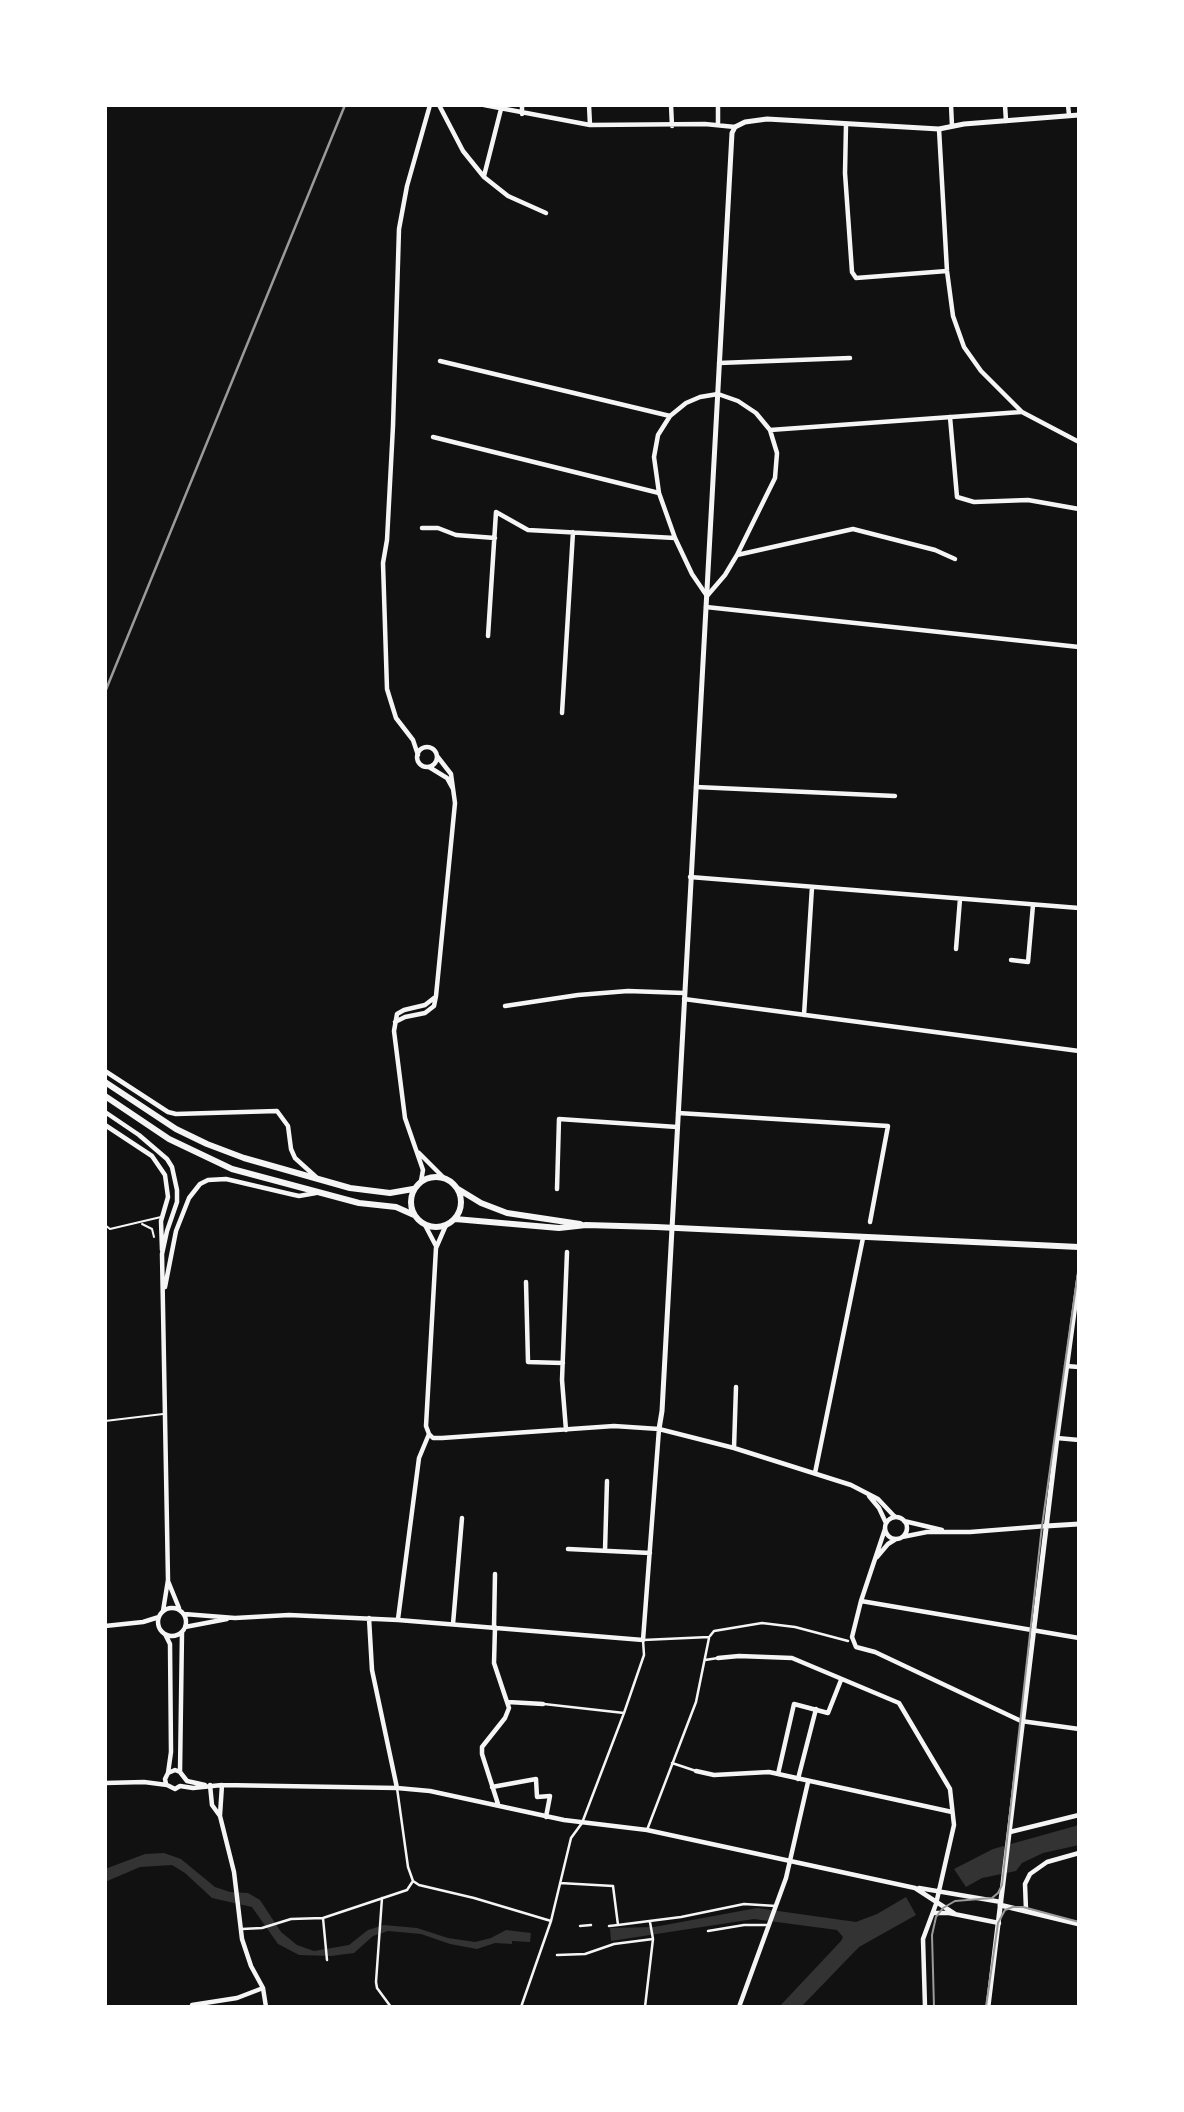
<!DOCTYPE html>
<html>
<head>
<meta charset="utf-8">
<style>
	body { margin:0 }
	#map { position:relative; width:1184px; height:2112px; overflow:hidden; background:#111; font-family:"Varela Round",sans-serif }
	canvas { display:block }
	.frame { position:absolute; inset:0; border:107px solid #fff; pointer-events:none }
</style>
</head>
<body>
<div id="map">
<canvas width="1184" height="2112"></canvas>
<div class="frame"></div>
</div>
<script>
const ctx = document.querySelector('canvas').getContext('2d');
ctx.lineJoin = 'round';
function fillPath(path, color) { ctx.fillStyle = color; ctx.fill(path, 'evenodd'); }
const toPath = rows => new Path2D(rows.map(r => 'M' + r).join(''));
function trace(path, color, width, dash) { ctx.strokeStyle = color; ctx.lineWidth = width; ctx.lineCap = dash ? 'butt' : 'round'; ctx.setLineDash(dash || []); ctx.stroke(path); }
fillPath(toPath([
	[1079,1825,1079,1845,1043,1853,1022,1863,1016,1871,982,1878,966,1887,954,1869,993,1849],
	[164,1853,181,1859,215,1887,230,1892,248,1893,260,1900,281,1932,297,1945,314,1951,349,1945,368,1930,384,1925,417,1928,448,1938,475,1942,491,1938,506,1930,531,1933,530,1942,512,1941,512,1944,495,1943,477,1949,450,1944,421,1934,388,1931,373,1936,354,1953,331,1956,299,1955,278,1944,252,1907,212,1898,185,1873,172,1865,140,1867,105,1882,105,1869,145,1854],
	[906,1897,916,1915,859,1947,801,2007,779,2007,841,1941,843,1937,837,1930,754,1919,611,1941,610,1928,654,1927,757,1908,856,1922,877,1914]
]), '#333');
trace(toPath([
	[142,1224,152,1229,154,1237],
	[105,1225,110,1229,161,1217],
	[105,1421,163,1414]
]), '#f5f5f5', 2);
trace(toPath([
	[710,1636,714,1631,762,1623,795,1627,848,1641],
	[705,1660,718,1658],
	[544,1704,624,1713],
	[672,1763,696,1771],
	[397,1788,408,1867,413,1881,419,1885,474,1898,551,1921],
	[647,1830,696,1702,709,1638],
	[560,1883,613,1886,618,1925,681,1917,744,1904,776,1906],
	[382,1898,376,1982,377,1988,391,2007],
	[323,1918,327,1960],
	[580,1926,591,1925],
	[609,1926,618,1925],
	[242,1929,262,1928,291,1919,323,1918,407,1890,413,1881],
	[708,1931,744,1925,768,1925],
	[557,1955,585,1954,614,1944,653,1939],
	[521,2007,551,1921,571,1838,582,1823,624,1713,644,1655,643,1640,709,1637],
	[645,2007,653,1939,650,1922]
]), '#f5f5f5', 2.5);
trace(toPath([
	[439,105,463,151,484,177,508,196,546,213],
	[484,105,590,125,705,124,735,127],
	[522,105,522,114],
	[589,105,590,125],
	[671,105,672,126],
	[718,105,718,124],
	[951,105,952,126],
	[1005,105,1006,121],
	[1068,105,1069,115],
	[846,125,845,173,852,272,856,278,947,271],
	[939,129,947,271,953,316,964,347,981,371,1022,412,1079,442],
	[484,176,501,109],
	[440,361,670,416],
	[719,363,850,358],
	[718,394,738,401,756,413,770,430,777,453,775,478,737,555,725,575,707,596,692,574,675,538,659,493,654,457,658,435,670,416,686,403,700,397,718,394],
	[950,417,957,497,974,502,1028,500,1079,509],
	[770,430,1021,412],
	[433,437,659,493],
	[422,528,438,528,456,535,495,538],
	[737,555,853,529,935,550,955,559],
	[706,607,1079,647],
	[488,636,496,512,528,530,675,538],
	[562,713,573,532],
	'417 757a10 10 0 1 1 20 0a10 10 0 1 1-20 0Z',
	[418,755,413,740,396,718,387,689,383,563,387,540,393,426,399,229,407,186,430,105],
	[429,767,447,778,453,789],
	[696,787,895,796],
	[690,877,1079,908],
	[956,949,960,899],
	[1011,960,1028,962,1033,905],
	[684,999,1079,1051],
	[505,1006,578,995,628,991,684,993],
	[804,1015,812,887],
	[395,1022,405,1017,425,1013,434,1006,436,996,455,803,451,774,437,756],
	[105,1071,168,1112,176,1114,277,1111,288,1126,291,1149,295,1158,316,1177],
	[105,1112,139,1135,167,1159,172,1167,177,1190,177,1202,167,1231,162,1254,168,1580,163,1611],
	[678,1113,888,1126,870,1222],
	[105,1125,152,1156,165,1175,168,1197,161,1221,162,1250],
	[419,1153,444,1178],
	[421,1181,423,1170,405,1118,394,1031,397,1014,404,1010,425,1005,434,998],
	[557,1189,559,1119,677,1127],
	[425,1225,436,1246],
	[526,1282,528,1362,563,1363],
	[165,1287,176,1231,189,1198,200,1184,208,1180,226,1179,290,1194,299,1196,316,1193],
	[1066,1366,1079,1367],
	[566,1430,562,1380,567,1252],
	[429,1434,433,1438,442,1438,614,1426,659,1429,734,1448,851,1485,878,1499,895,1517],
	[429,1434,426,1426,436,1248,446,1225],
	[1057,1438,1079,1440],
	[734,1448,736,1387],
	[815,1473,863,1238],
	[869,1496,879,1508,886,1523],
	'885 1528a11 11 0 1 1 22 0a11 11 0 1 1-22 0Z',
	[904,1521,942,1530],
	[885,1529,861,1601,852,1637,856,1647,875,1652,1021,1721,1079,1729],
	[902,1537,927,1532,970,1532,1046,1526],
	[568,1549,650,1553],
	[605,1551,607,1481],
	[877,1557,888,1544,896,1539],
	[168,1581,179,1608],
	[861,1601,1079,1638],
	'158 1622a14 14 0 1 1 28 0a14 14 0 1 1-28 0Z',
	[184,1614,235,1618,289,1615,398,1620,643,1640,659,1429],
	[369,1618,372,1670,397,1788],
	[398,1619,419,1458,429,1434],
	[453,1624,462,1518],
	[105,1626,143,1622,159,1617],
	[185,1627,227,1619],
	[494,1627,495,1574],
	[495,1627,494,1663,509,1708,505,1718,482,1747,482,1754,498,1804],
	[165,1634,170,1644,171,1752,168,1773],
	[718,1658,739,1656,792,1658,899,1703,950,1789,954,1825,936,1904,923,1939,925,2007],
	[508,1702,543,1704],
	[696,1771,714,1775,769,1772,952,1812],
	[180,1772,182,1632],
	[180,1772,187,1781,205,1785],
	[778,1774,794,1704,828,1713,841,1680],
	[798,1779,816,1709],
	[105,1783,144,1782,167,1785,175,1789,180,1786,193,1788,222,1785,397,1788,430,1791,564,1820,647,1830,915,1888,955,1914],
	[166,1784,165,1779,168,1773,175,1770,180,1772],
	[210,1785,212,1805,220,1816,234,1872,242,1939,251,1966,263,1988,266,2007],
	[492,1787,536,1779,537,1797,550,1796,546,1817],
	[220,1815,222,1785],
	[1010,1832,1079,1815],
	[919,1888,1001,1902],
	[1026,1910,1025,1884,1030,1874,1047,1862,1079,1853],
	[933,1913,949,1913,999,1923],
	[192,2007,192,2005,237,1998,263,1988],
	[739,2007,786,1878,808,1782]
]), '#f5f5f5', 4.5);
trace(toPath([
	[659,1429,662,1411,732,133,735,127,745,122,767,119,939,129,964,124,1079,115],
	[1046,1526,1079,1524],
	[1000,1905,1079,1924],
	[988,2007,1057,1438,1079,1276]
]), '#f5f5f5', 5);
trace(toPath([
	[105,1082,176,1129,207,1144,244,1158,350,1188,390,1193,413,1189],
	[105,1096,169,1139,232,1169,359,1203,396,1207,414,1215],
	'411 1202a25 25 0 1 1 50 0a25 25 0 1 1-50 0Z',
	[458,1189,481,1203,507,1213,580,1224],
	[455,1219,559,1228,586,1225,656,1227,1079,1247]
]), '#f5f5f5', 6);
trace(toPath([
	[934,2007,932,1935,936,1917,943,1908,955,1901,992,1898,998,1893,1002,1885,1042,1526,1079,1265],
	[986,2007,998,1923,1005,1910,1013,1907,1023,1907,1079,1922]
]), '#9a9a9a', 2);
trace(toPath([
	[105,692,345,105]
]), '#9a9a9a', 2.5);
</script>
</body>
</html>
